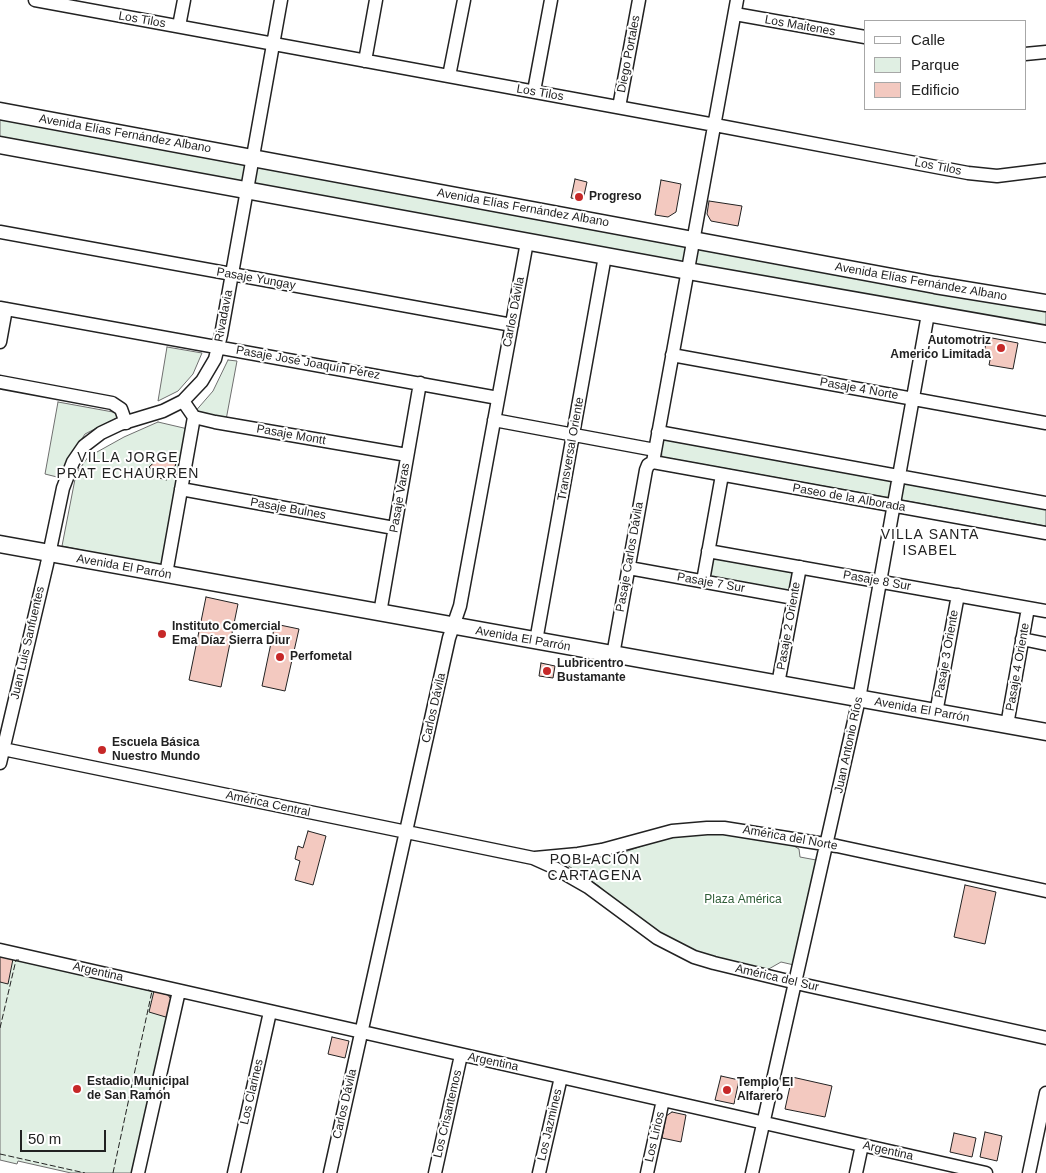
<!DOCTYPE html>
<html>
<head>
<meta charset="utf-8">
<style>
	body { margin:0 }
	#map { position:relative; width:1046px; height:1173px; overflow:hidden; background:#fff; font-family:Arial,sans-serif }
	canvas { display:block }
	.legend { position:absolute; left:864px; top:20px; width:162px; height:90px; box-sizing:border-box; background:#fff; border:1px solid #a7a7a7; margin:0; padding:6px 9px; list-style:none; font-size:15px; color:#222 }
	.legend li { display:flex; align-items:center; gap:10px; height:25px }
	.legend b { width:25px; border:1px solid #a7a7a7 }
	.scale { position:absolute; left:20px; top:1130px; width:86px; height:22px; box-sizing:border-box; border:2px solid #222; border-top:0; padding-left:6px; font-size:15px; line-height:18px; white-space:nowrap; color:#222; -webkit-text-stroke:4px #fff; paint-order:stroke }
</style>
</head>
<body>
<div id="map">
<canvas width="1046" height="1173"></canvas>
<ul class="legend">
<li><b style="height:6px;background:#fff"></b>Calle</li>
<li><b style="height:14px;background:#e0efe3"></b>Parque</li>
<li><b style="height:14px;background:#f3c9c0"></b>Edificio</li>
</ul>
<div class="scale">50 m</div>
</div>
<script>
const ctx = document.querySelector('canvas').getContext('2d');
ctx.lineJoin = 'round';
function fillPath(path, color) { ctx.fillStyle = color; ctx.fill(path, 'evenodd'); }
const toPath = rows => new Path2D(rows.map(r => 'M' + r).join(''));
function trace(path, color, width, dash) { ctx.strokeStyle = color; ctx.lineWidth = width; ctx.lineCap = dash ? 'butt' : 'round'; ctx.setLineDash(dash || []); ctx.stroke(path); }
function drawText(font, color, halo, rows, align = 'center') {
  ctx.font = font + ' Arial,sans-serif'; ctx.lineWidth = 4; ctx.setLineDash([]); ctx.textBaseline = 'middle'; ctx.strokeStyle = halo; ctx.fillStyle = color; for (const [text, x, y, turn = 0] of rows) {
    ctx.save(); ctx.translate(x, y); ctx.rotate((+turn || 0) * Math.PI / 180); ctx.textAlign = isNaN(turn) ? turn : align; if (halo) ctx.strokeText(text, 0, 0); ctx.fillText(text, 0, 0); ctx.restore();
  }
}
const green = toPath([
	[0,116,1046,309,1046,329,0,137,0,116],
	[167,347,202,353,193,374,178,391,158,401,167,347],
	[228,360,237,361,226,420,193,414,213,391,228,360],
	[58,402,124,414,85,434,57,477,45,474,58,402],
	[158,422,188,429,164,567,62,546,76,474,88,457,124,437,158,422],
	[660,439,1046,507,1046,526,662,457,660,439],
	[712,554,794,569,790,593,708,578,712,554],
	[721,833,789,843,799,849,800,857,816,860,794,965,781,962,767,970,709,959,657,932,626,911,599,886,564,863,622,853,673,835,721,833],
	[0,956,168,995,173,1002,134,1173,71,1173,18,1161,17,1164,0,1160,0,956]
]);
fillPath(green, '#e0efe3');
trace(green, '#6f6f6f', 1);
const building = toPath([
	[575,179,587,182,583,200,571,198,575,179],
	[661,180,681,184,676,212,668,217,655,215,661,180],
	[709,201,742,206,738,226,711,221,707,214,709,201],
	[987,337,1018,343,1013,369,989,365,991,355,984,354,987,337],
	[160,457,165,463,170,458,176,465,165,474,167,475,167,480,159,478,149,467,160,457],
	[206,597,238,604,221,687,189,680,206,597],
	[275,624,299,629,285,691,262,686,275,624],
	[541,663,555,666,553,678,539,676,541,663],
	[308,831,326,836,313,885,295,880,300,861,295,859,298,846,303,848,308,831],
	[965,885,996,892,985,944,954,937,965,885],
	[0,956,13,959,8,984,0,982,0,956],
	[154,991,168,995,173,1002,169,1018,149,1012,154,991],
	[332,1037,349,1041,345,1058,328,1054,332,1037],
	[721,1076,739,1080,734,1104,715,1100,721,1076],
	[792,1077,832,1086,825,1117,785,1109,792,1077],
	[672,1112,686,1115,681,1142,662,1138,666,1116,672,1112],
	[985,1132,1002,1136,997,1161,980,1157,985,1132],
	[954,1133,976,1138,972,1157,950,1152,954,1133]
]);
fillPath(building, '#f3c9c0');
trace(building, '#222', 1);
const minor = toPath([
	[35,0,715,125,968,173,997,176,1046,170],
	[735,14,865,37],
	[179,26,184,0],
	[1025,54,1046,52],
	[365,61,376,0],
	[449,76,464,0],
	[534,91,551,0],
	[619,107,639,0],
	[0,232,512,325],
	[0,308,498,398],
	[0,342,6,309],
	[672,355,1046,423],
	[0,382,112,403,121,409,126,423],
	[183,401,194,417,215,422,407,455],
	[494,420,655,450],
	[658,432,1046,503],
	[653,462,737,0],
	[653,462,1046,533],
	[181,489,394,528],
	[708,551,1046,611],
	[629,568,794,598],
	[166,574,194,417],
	[703,581,722,475],
	[380,613,420,383],
	[1022,639,1046,644],
	[536,641,605,256],
	[613,655,646,470,648,465,653,462],
	[778,684,800,567],
	[936,713,958,595],
	[1007,725,1028,608],
	[3,749,533,858,553,867,588,887,657,938,694,957,714,963,805,985,1046,1038],
	[0,763,47,564,63,488,73,462,84,446,101,433,120,424,163,411,183,401,202,381,215,359,221,335,281,0],
	[535,858,578,854,602,850,672,831,707,828,724,828,837,846,1046,891],
	[0,950,986,1173],
	[138,1173,179,991],
	[234,1173,270,1012],
	[330,1173,449,638,460,606,527,242],
	[435,1173,461,1055],
	[539,1173,561,1077],
	[647,1173,663,1100],
	[752,1173,859,699,928,314],
	[856,1173,862,1145],
	[1029,1173,1046,1093]
]);
const major = toPath([
	[0,111,935,285,1046,303],
	[0,145,688,271,1046,334],
	[0,544,1046,732]
]);
trace(minor, '#222', 15);
trace(major, '#222', 19);
trace(minor, '#fff', 12);
trace(major, '#fff', 16);
trace(toPath([
	[0,1028,16,960,19,960],
	[0,1154,85,1173],
	[113,1173,152,991,148,990]
]), '#222', 1, [6, 2.5]);
for (const [x, y, r, color] of [
	[579,197,5,"#c62828"],
	[1001,348,5,"#c62828"],
	[162,634,5,"#c62828"],
	[280,657,5,"#c62828"],
	[547,671,5,"#c62828"],
	[102,750,5,"#c62828"],
	[77,1089,5,"#c62828"],
	[727,1090,5,"#c62828"]
]) { const dot = new Path2D(); dot.arc(x, y, r, 0, 2 * Math.PI); ctx.fillStyle = color; ctx.fill(dot); trace(dot, '#fff', 2); }
drawText('12px', '#222', '#fff', [
	["Los Tilos",142,20,10],
	["Los Maitenes",800,26,10],
	["Diego Portales",629,54,-79],
	["Los Tilos",540,93,10],
	["Avenida Elías Fernández Albano",125,134,10],
	["Los Tilos",938,167,11],
	["Avenida Elías Fernández Albano",523,208,10],
	["Pasaje Yungay",256,279,10],
	["Avenida Elías Fernández Albano",921,282,10],
	["Carlos Dávila",514,312,-79],
	["Rivadavia",224,316,-79],
	["Pasaje José Joaquín Pérez",308,363,10],
	["Pasaje 4 Norte",859,389,10],
	["Pasaje Montt",291,435,10],
	["Transversal Oriente",571,449,-80],
	["Pasaje Varas",400,498,-80],
	["Paseo de la Alborada",849,498,10],
	["Pasaje Bulnes",288,509,10],
	["Pasaje Carlos Dávila",630,557,-80],
	["Avenida El Parrón",124,567,10],
	["Pasaje 8 Sur",877,581,10],
	["Pasaje 7 Sur",711,583,10],
	["Pasaje 2 Oriente",789,626,-80],
	["Avenida El Parrón",523,639,10],
	["Juan Luis Sanfuentes",28,643,-77],
	["Pasaje 3 Oriente",947,654,-80],
	["Pasaje 4 Oriente",1018,667,-80],
	["Carlos Dávila",434,708,-77],
	["Avenida El Parrón",922,710,10],
	["Juan Antonio Ríos",849,745,-78],
	["América Central",268,804,12],
	["América del Norte",790,838,10],
	["Argentina",98,972,13],
	["América del Sur",777,978,13],
	["Argentina",493,1062,12],
	["Los Clarines",252,1092,-77],
	["Carlos Dávila",345,1104,-77],
	["Los Crisantemos",448,1114,-77],
	["Los Jazmines",550,1125,-77],
	["Los Lirios",655,1137,-77],
	["Argentina",888,1151,13]
]);
drawText('bold 12px', '#222', '#fff', [
	["Progreso",589,197],
	["Automotriz",991,341,"right"],
	["Americo Limitada",991,355,"right"],
	["Instituto Comercial",172,627],
	["Ema Díaz Sierra Diur",172,641],
	["Perfometal",290,657],
	["Lubricentro",557,664],
	["Bustamante",557,678],
	["Escuela Básica",112,743],
	["Nuestro Mundo",112,757],
	["Estadio Municipal",87,1082],
	["de San Ramón",87,1096],
	["Templo El",737,1083],
	["Alfarero",737,1097]
], 'left');
drawText('12px', '#2f5e38', '#fff', [
	["Plaza América",743,900]
]);
ctx.letterSpacing = '1px';
drawText('14px', '#222', '#fff', [
	["VILLA JORGE",128,458],
	["PRAT ECHAURREN",128,474],
	["VILLA SANTA",930,535],
	["ISABEL",930,551],
	["POBLACIÓN",595,860],
	["CARTAGENA",595,876]
]);
ctx.letterSpacing = '0px';
</script>
</body>
</html>
